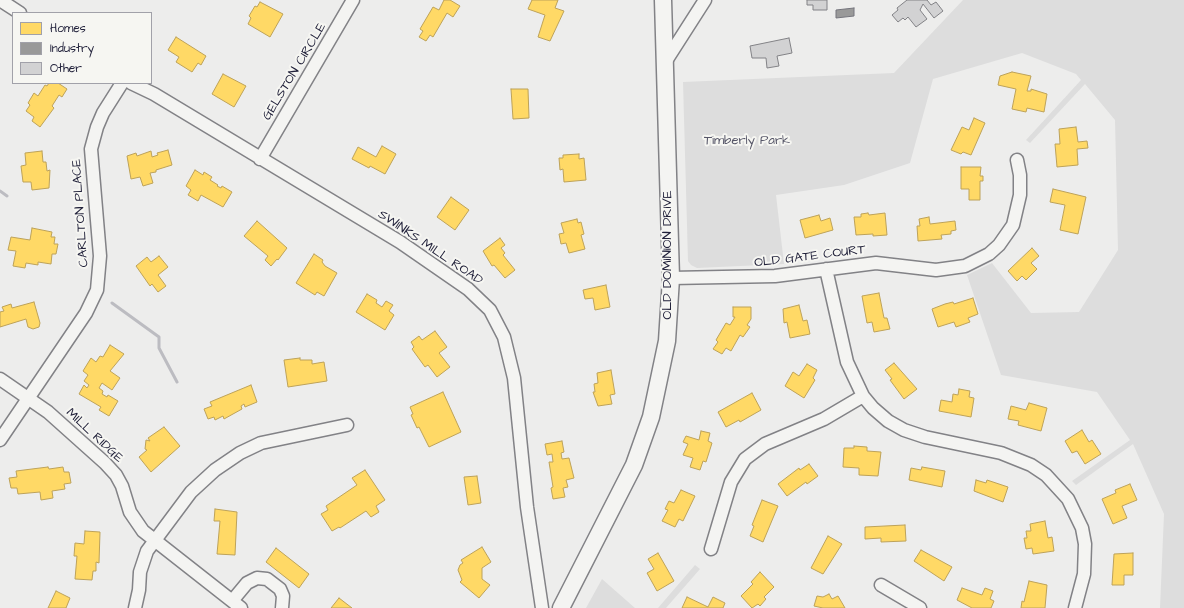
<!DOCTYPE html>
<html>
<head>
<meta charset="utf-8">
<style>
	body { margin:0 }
	#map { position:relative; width:1184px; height:608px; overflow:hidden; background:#ededec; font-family:"Architects Daughter",sans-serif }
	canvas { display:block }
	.legend { position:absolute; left:12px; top:12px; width:140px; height:72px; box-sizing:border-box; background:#f6f6f2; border:1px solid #a1a1a9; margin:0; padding:5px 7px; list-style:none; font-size:12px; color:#22223b }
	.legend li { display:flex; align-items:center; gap:8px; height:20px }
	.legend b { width:20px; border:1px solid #a1a1a9 }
</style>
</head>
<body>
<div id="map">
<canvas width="1184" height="608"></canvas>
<ul class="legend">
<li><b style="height:11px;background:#ffd966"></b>Homes</li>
<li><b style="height:11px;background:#999"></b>Industry</li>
<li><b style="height:11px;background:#d2d2d3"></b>Other</li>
</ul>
</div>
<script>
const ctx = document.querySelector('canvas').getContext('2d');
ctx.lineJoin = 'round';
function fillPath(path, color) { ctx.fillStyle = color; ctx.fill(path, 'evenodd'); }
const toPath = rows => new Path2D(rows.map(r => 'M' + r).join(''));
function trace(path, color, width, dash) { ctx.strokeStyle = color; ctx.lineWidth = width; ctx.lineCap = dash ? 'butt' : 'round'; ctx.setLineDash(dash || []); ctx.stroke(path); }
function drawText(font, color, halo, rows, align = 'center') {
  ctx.font = font + ' "Architects Daughter",sans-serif'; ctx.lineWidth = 4; ctx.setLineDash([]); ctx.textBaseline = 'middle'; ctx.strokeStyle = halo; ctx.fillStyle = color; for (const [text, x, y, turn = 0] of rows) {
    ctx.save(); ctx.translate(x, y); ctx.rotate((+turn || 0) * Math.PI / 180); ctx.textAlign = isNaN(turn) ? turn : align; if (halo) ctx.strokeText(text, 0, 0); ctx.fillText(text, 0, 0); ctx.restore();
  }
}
fillPath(toPath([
	[963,0,1184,0,1184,608,1160,608,1164,514,1133,444,1076,485,1072,481,1130,440,1097,392,1001,375,967,275,992,263,1031,313,1079,312,1118,250,1115,120,1085,84,1030,143,1026,140,1081,80,1076,74,1022,53,933,79,910,163,844,185,776,195,784,264,697,268,691,265,688,261,683,82,894,73],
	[695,565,700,569,666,608,658,608],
	[602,579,635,608,586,608]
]), '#ddd');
const homes = toPath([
	[444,0,450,0,460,6,453,17,447,13,433,37,430,35,426,41,419,37,423,31,420,29,433,7,439,10,444,0],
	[532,0,558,0,555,8,564,11,550,41,538,37,545,15,528,9,532,0],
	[260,2,283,14,270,37,248,24,251,18,249,16,255,6,257,7,260,2],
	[176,37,206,56,201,65,198,63,192,72,176,62,179,57,168,50,176,37],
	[1012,72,1031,76,1027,91,1031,91,1031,89,1047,94,1044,112,1027,108,1026,112,1012,109,1016,89,998,85,1000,76,1012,72],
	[223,74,246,86,234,107,212,94,223,74],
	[49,83,58,83,67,89,62,97,59,95,52,106,54,108,40,127,32,121,34,117,26,111,30,105,28,103,34,93,38,96,45,85,47,86,49,83],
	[511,89,528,89,529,118,513,119,511,89],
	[974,118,985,123,971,155,963,152,961,154,951,150,962,127,969,130,974,118],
	[1076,127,1078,142,1087,141,1088,148,1077,149,1078,165,1057,167,1055,144,1060,144,1059,129,1076,127],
	[382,146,396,154,385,174,370,166,369,168,352,159,358,147,376,157,382,146],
	[168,150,172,165,156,170,156,172,150,173,153,183,143,186,140,177,131,179,127,156,136,153,137,156,151,151,152,157,158,155,157,153,168,150],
	[42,151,43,162,46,162,47,171,50,170,49,188,32,190,31,182,23,182,21,166,26,165,25,153,42,151],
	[579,154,579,159,584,158,586,180,564,182,563,169,560,170,559,158,563,158,563,155,579,154],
	[961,167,981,167,980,176,983,176,983,181,980,181,980,200,969,200,969,189,961,189,961,167],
	[195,170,203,175,204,172,212,177,210,180,218,185,217,186,221,188,222,186,232,192,223,207,201,195,198,201,188,195,191,190,186,186,195,170],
	[1053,189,1086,197,1078,234,1060,230,1065,205,1050,202,1053,189],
	[451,197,469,210,455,230,437,217,451,197],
	[868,213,869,215,885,213,887,235,873,236,873,234,856,235,854,217,861,217,861,214,868,213],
	[819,215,821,221,830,218,833,230,805,238,800,220,819,215],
	[929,217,930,224,955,221,956,230,951,231,951,234,941,235,942,239,918,241,917,226,920,226,919,219,929,217],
	[577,219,578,223,581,222,584,234,581,235,585,249,569,253,566,243,561,244,559,234,564,233,561,223,577,219],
	[257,221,287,248,278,260,277,259,271,266,265,260,268,256,244,236,257,221],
	[32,228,52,232,51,237,55,237,54,244,58,244,56,254,52,254,51,264,38,262,38,265,26,263,25,268,13,266,16,251,8,250,11,237,30,240,32,228],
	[500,238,505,245,501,248,505,253,503,255,515,270,505,278,494,265,492,266,483,251,500,238],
	[1032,248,1039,256,1031,263,1037,269,1026,280,1022,276,1017,281,1008,271,1032,248],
	[314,254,323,260,322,262,325,266,337,273,324,296,317,292,315,295,296,283,314,254],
	[159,256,168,267,158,275,166,286,158,292,152,284,150,286,136,266,147,257,151,262,159,256],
	[606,285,610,307,595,310,593,298,585,299,583,290,606,285],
	[879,293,884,318,887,318,890,329,874,332,872,322,867,323,862,296,879,293],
	[367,294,377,300,376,303,382,307,386,301,393,305,389,311,394,315,385,330,356,312,367,294],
	[973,298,978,314,968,318,970,322,956,327,954,322,938,327,932,309,945,304,953,302,954,304,973,298],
	[34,302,40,323,39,327,33,329,28,327,26,319,0,327,0,312,4,311,2,307,11,304,12,308,34,302],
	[799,305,803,321,807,320,810,334,790,338,787,322,784,323,783,309,799,305],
	[733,307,751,307,751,319,747,325,750,327,743,337,740,335,731,351,726,348,722,354,713,349,718,342,716,340,726,323,730,325,735,317,733,317,733,307],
	[435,331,447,347,439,353,450,367,437,377,428,365,425,367,412,349,414,347,411,342,419,336,422,340,435,331],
	[110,345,124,354,110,371,120,378,112,390,102,383,99,388,103,391,102,394,107,397,108,395,118,401,109,416,99,410,101,407,79,394,84,385,87,388,89,385,84,381,88,375,83,371,91,358,96,362,100,356,103,357,110,345],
	[300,358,300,360,312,360,312,364,324,362,327,381,288,387,284,360,300,358],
	[894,363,917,389,904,399,890,380,892,379,885,370,894,363],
	[807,364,817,370,813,378,815,380,804,398,785,386,793,372,799,376,807,364],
	[611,370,615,394,610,395,612,404,598,406,593,392,595,392,594,384,598,383,597,373,611,370],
	[251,385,257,402,245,407,244,404,241,406,242,409,224,419,223,416,215,420,214,417,208,419,204,409,212,406,210,402,251,385],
	[959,389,970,391,969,397,974,398,971,417,939,411,941,400,952,402,953,394,958,395,959,389],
	[443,392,461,432,429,447,419,427,417,428,411,415,413,414,410,407,443,392],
	[752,393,761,410,740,422,739,420,726,427,718,412,752,393],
	[1029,403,1047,408,1041,431,1018,425,1019,421,1008,419,1011,406,1026,410,1029,403],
	[164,427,180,446,151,472,139,457,147,450,145,449,146,440,150,441,148,438,164,427],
	[1082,430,1089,442,1092,440,1101,454,1085,464,1077,451,1072,453,1065,441,1082,430],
	[701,431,710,433,708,441,712,443,706,462,703,461,700,470,690,467,693,458,683,455,688,444,683,442,686,436,699,440,701,431],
	[562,441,564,452,561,453,562,459,569,458,574,478,566,480,568,487,563,488,565,497,553,499,551,488,553,487,549,462,553,462,552,454,547,455,545,444,562,441],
	[854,446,867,447,867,451,881,452,878,476,859,475,859,468,843,467,844,448,854,448,854,446],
	[809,464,818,476,807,484,806,482,787,496,778,484,799,468,800,470,809,464],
	[48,467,49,469,63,467,64,472,69,472,71,483,64,484,65,489,52,491,53,498,41,500,40,492,18,494,17,488,11,488,9,478,17,477,16,471,48,467],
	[922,467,945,471,942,487,909,480,911,468,921,470,922,467],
	[365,470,385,500,376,506,379,512,371,517,366,511,340,528,339,527,332,531,321,514,328,510,326,506,357,485,352,478,365,470],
	[477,476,481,503,468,505,464,477,477,476],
	[976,480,986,483,987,480,1008,487,1003,502,974,491,976,480],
	[1130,484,1137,500,1122,506,1127,518,1113,524,1102,499,1116,493,1115,490,1130,484],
	[681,490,695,496,683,521,679,519,675,527,662,521,668,510,665,509,669,501,674,503,681,490],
	[762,500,778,506,763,542,750,536,754,526,752,525,762,500],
	[215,509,237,512,235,555,217,554,220,521,214,521,215,509],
	[1045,521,1048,538,1052,537,1054,551,1033,554,1032,548,1026,549,1024,538,1027,538,1026,531,1031,531,1030,524,1045,521],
	[905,525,906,541,881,542,881,538,865,539,865,527,905,525],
	[85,531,100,532,99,563,96,562,96,571,93,571,92,580,75,579,77,556,74,556,75,543,84,544,85,531],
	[828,536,842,544,823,574,811,568,828,536],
	[482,547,491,562,482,568,482,579,490,585,479,598,460,582,462,580,458,570,460,565,463,563,461,560,482,547],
	[276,548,309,574,299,588,266,562,276,548],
	[921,550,952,567,944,581,914,561,921,550],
	[658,553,674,581,657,591,647,573,654,569,648,559,658,553],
	[1133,553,1133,575,1124,575,1124,585,1112,585,1114,554,1133,553],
	[760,572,774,587,764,597,766,599,760,606,758,604,752,608,741,596,753,584,751,582,760,572],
	[1029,581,1047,585,1045,608,1021,608,1022,601,1024,602,1029,581],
	[962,588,982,595,985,588,993,591,990,599,994,601,991,608,972,608,957,600,962,588],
	[56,591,70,598,66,608,48,608,56,591],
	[829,594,832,599,838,596,845,608,823,608,814,606,817,596,823,597,829,594],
	[687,597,708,607,713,597,725,603,723,608,682,608,687,597],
	[339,598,352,608,331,608,339,598]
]);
fillPath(homes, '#ffd966');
trace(homes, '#bda259', 1);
const industry = toPath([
	[854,8,854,16,836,18,836,10,854,8]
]);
fillPath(industry, '#999');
trace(industry, '#75757d', 1);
trace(toPath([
	[0,191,7,196],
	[112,303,159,337,159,348,177,382]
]), '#bcbcc1', 3);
const building = toPath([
	[807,0,827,0,827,10,813,10,813,5,807,5,807,0],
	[907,0,927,0,931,5,936,2,943,11,934,18,923,4,920,10,927,19,916,27,908,17,905,20,903,18,898,22,892,15,898,10,897,8,907,0],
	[789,38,792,53,777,56,779,66,767,68,766,58,752,58,750,46,789,38]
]);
fillPath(building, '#d2d2d3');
trace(building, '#828286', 1);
const minor = toPath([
	[0,0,20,13],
	[664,64,705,0],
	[131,83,154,94,400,242,468,289,490,310,504,337,514,378,527,507,542,608],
	[260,159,353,0],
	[826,269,847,362,863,396,873,408,888,421,904,430,925,437,1001,453,1031,465,1046,475,1068,499,1082,528,1085,544,1084,574,1075,608],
	[671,278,775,276,876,263,936,270,965,266,989,254,999,245,1013,225,1020,195,1020,175,1017,160],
	[0,379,48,412,105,463,116,475,122,486,130,512,143,531,241,608],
	[0,440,86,313,97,290,100,256,91,149,97,127,103,113,122,83],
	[711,549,731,482,745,459,765,444,824,419,863,396],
	[881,585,920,608],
	[232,601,247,583,257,578,267,579,280,589,283,596,282,608],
	[135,608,139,590,140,572,147,551,191,492,215,470,240,453,261,443,347,425]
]);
const major = toPath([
	[561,608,634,465,651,417,667,341,671,278,663,0]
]);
trace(minor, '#828286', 15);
trace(major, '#828286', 19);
trace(minor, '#f4f4f2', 12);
trace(major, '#f4f4f2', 16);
drawText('13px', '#22223b', '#f6f6f2', [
	["GELSTON CIRCLE",295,72,-59],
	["CARLTON PLACE",81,213,-94],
	["SWINKS MILL ROAD",430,248,34],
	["OLD DOMINION DRIVE",668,255,-90],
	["OLD GATE COURT",810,257,-7],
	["MILL RIDGE",94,436,43]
]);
drawText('13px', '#565668', '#f6f6f2', [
	["Timberly Park",747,141]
]);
</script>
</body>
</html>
